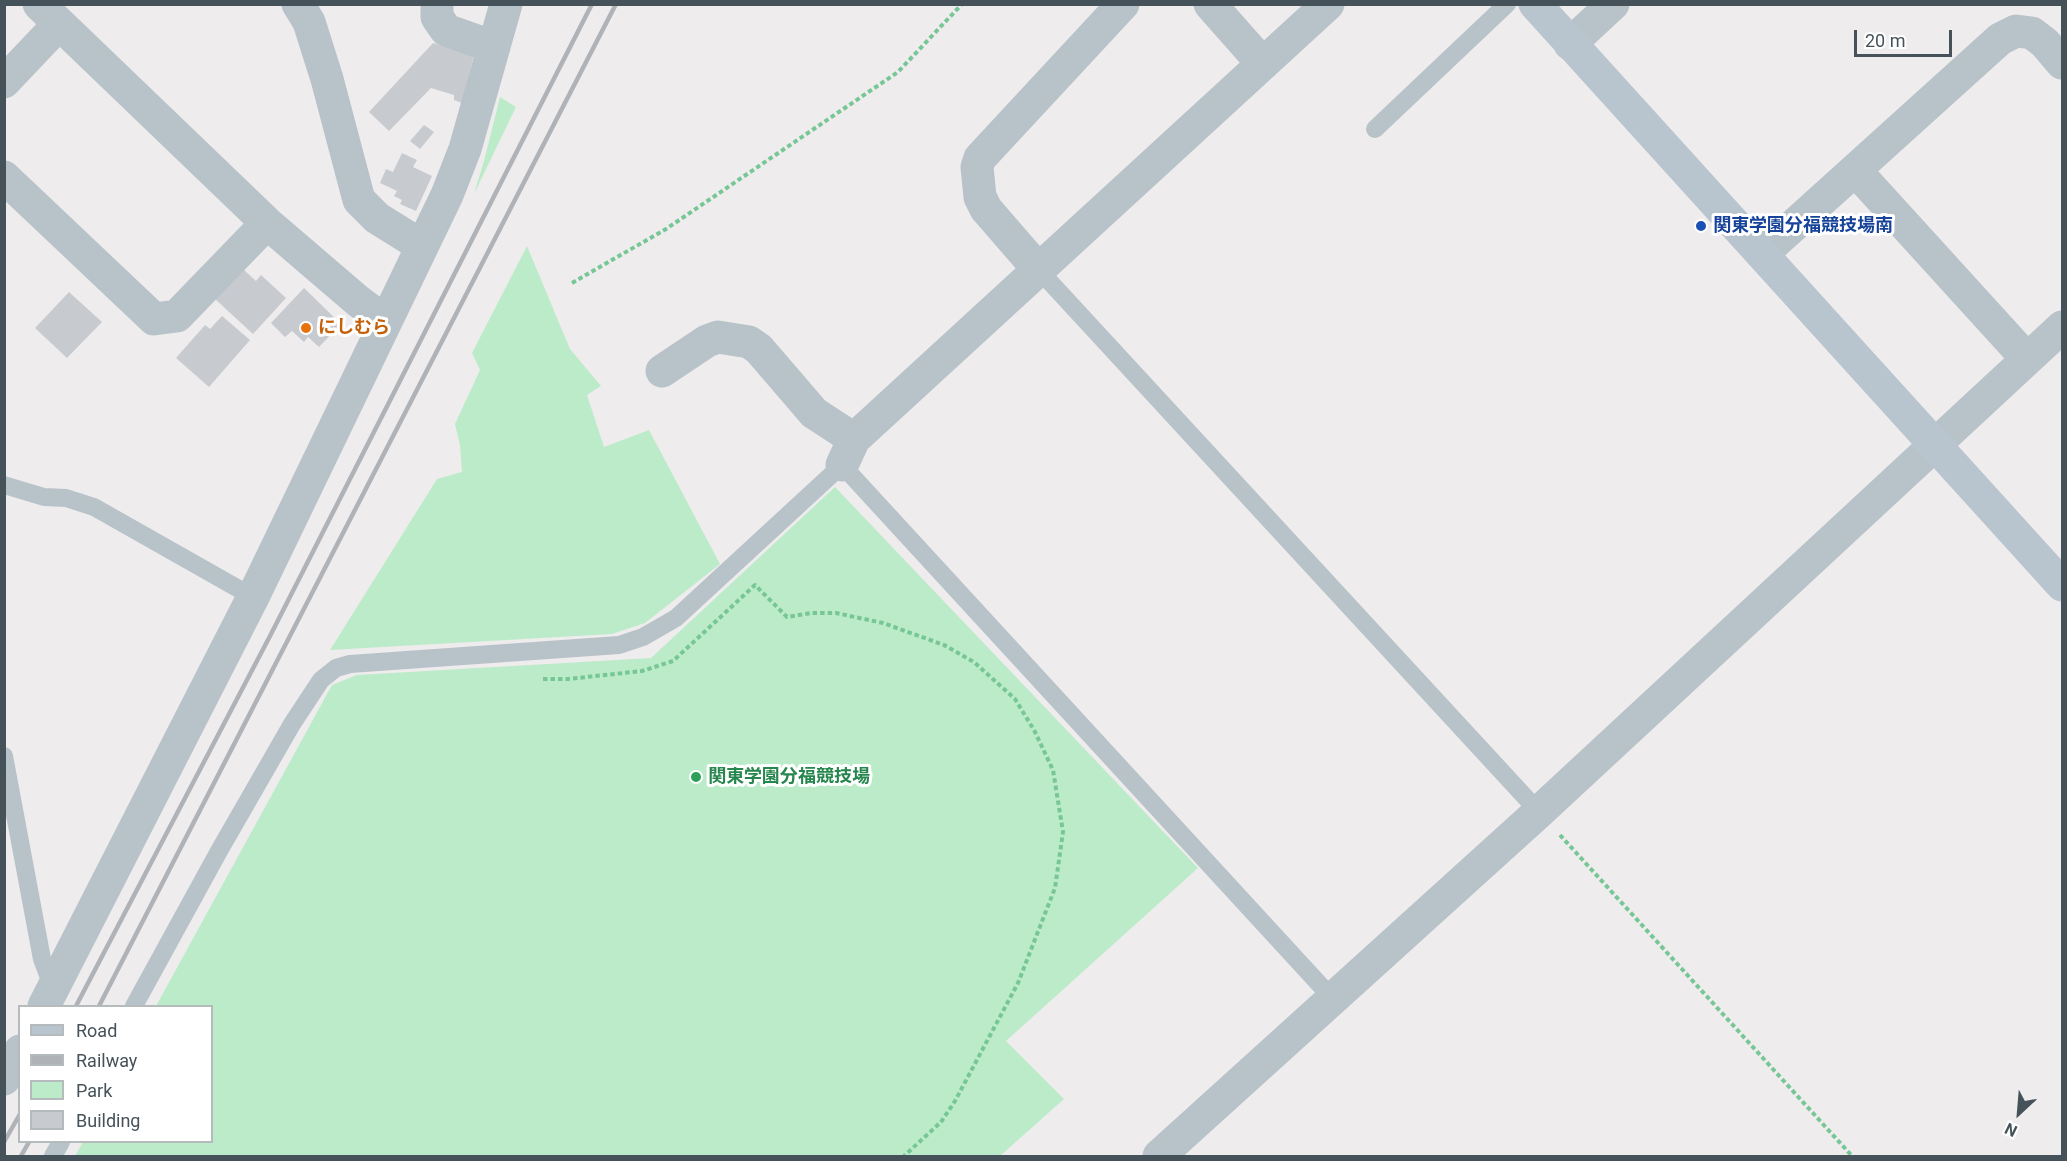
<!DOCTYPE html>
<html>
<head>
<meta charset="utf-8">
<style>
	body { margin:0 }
	#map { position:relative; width:2067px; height:1161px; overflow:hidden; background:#efeced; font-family:Roboto,sans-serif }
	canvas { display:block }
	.frame { position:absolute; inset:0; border:6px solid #465259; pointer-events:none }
	.legend { position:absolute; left:18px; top:1005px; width:195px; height:138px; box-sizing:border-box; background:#fff; border:2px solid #b5babd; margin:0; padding:8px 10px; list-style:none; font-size:18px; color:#465259 }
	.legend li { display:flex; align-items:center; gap:12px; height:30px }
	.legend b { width:30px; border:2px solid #b5babd }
	.north { position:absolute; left:1989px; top:1083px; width:60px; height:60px; -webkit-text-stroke:4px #fff; paint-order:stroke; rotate:206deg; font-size:16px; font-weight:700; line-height:24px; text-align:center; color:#465259 }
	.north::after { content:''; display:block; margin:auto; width:21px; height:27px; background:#465259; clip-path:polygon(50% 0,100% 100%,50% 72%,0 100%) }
	.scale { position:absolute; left:1854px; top:30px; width:98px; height:27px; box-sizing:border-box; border:3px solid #465259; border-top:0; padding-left:8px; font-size:18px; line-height:21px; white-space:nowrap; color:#465259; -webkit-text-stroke:4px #fff; paint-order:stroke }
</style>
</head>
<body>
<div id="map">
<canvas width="2067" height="1161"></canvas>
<div class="frame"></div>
<ul class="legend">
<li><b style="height:8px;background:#b9c5ce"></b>Road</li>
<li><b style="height:8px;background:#afb3b7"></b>Railway</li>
<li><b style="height:16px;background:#bcebc9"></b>Park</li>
<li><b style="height:16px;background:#c7cacf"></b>Building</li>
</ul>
<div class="north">N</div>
<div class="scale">20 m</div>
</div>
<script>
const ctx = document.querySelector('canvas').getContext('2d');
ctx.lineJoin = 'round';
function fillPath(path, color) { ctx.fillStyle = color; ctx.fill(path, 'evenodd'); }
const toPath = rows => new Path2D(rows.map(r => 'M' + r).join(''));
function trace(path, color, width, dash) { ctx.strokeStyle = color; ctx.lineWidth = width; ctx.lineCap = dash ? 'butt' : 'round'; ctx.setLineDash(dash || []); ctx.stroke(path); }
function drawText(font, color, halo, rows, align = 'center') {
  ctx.font = font + ' Roboto,"Noto Sans JP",sans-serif'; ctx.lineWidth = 6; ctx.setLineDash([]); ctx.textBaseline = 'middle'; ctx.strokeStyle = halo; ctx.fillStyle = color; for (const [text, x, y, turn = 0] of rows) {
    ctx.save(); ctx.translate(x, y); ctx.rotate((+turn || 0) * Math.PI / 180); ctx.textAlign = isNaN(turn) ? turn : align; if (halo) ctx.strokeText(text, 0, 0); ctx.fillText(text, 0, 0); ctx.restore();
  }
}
fillPath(toPath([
	[500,97,516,107,474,194,484,161],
	[527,246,570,349,601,386,587,395,604,447,649,430,720,564,645,623,612,634,330,650,437,479,462,472,460,445,455,424,480,370,472,353],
	[835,487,1198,868,1006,1041,1064,1099,1000,1156,75,1156,83,1142,212,1142,212,1006,156,1006,332,685,357,675,651,658]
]), '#bcebc9');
fillPath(toPath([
	[433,43,474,55,462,103,454,100,454,95,431,88,389,131,369,112],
	[424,125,434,132,420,149,410,141],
	[402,153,417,160,413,167,432,176,416,211,400,204,402,200,394,196,397,191,380,183,386,169,393,172],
	[243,269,256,281,261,275,286,298,253,334,215,299],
	[304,288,341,324,319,347,308,337,304,342,292,331,285,337,271,323],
	[69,292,102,322,67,358,35,328],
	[222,316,250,340,209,387,176,358,205,325,210,329]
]), '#c7cacf');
trace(toPath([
	[572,283,666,229,898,72,962,4],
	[543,679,568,679,642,671,673,661,755,585,787,617,811,613,836,613,883,623,944,645,974,662,1015,699,1034,730,1053,770,1063,832,1055,888,1018,983,955,1101,941,1122,904,1156],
	[1560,835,1852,1156]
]), '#77c796', 4, [4.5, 3]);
trace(toPath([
	[1375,129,1507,4],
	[1038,269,1539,812],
	[4,485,44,497,66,498,94,507,253,597],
	[4,756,42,959,53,988],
	[134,1006,219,851,292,724,321,680,336,668,350,664,619,645,643,637,676,618,842,465,1333,999],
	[53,1156,61,1142]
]), '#b8c3c9', 18);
trace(toPath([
	[39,4,267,223,358,301,385,321],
	[298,4,309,22,327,79,359,200,377,218,422,246],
	[437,4,437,17,446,30,494,47],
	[1210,4,1263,64],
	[1570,44,1613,4],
	[4,82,59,24],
	[1855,170,2027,359],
	[4,177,154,319,177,316,267,223],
	[1762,254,2000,39,2016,31,2032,33,2045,43,2062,63],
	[1038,269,986,209,980,197,977,167,980,158,1123,4],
	[662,371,707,341,718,337,749,342,759,349,814,413,854,439],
	[842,465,854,439,1328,4],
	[44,1006,253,597,447,195,465,149,506,4],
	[4,1079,20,1051],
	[1159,1156,1539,812,2062,327]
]), '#b8c3c9', 33);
trace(toPath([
	[1535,4,2062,585]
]), '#b9c5ce', 33);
trace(toPath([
	[76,1006,270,636,592,4],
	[99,1006,616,4],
	[4,1142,20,1114],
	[21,1156,29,1142]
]), '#afb3b7', 4.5);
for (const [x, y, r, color] of [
	[1701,226,6,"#1a4fb4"],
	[306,328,6,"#e8710a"],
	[696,777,6,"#2e9e5b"]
]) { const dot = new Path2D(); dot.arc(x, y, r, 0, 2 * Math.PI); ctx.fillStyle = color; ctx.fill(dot); trace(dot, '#fff', 2); }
drawText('bold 18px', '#164399', '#fff', [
	["関東学園分福競技場南",1713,226]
], 'left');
drawText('bold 18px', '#c56008', '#fff', [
	["にしむら",318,328]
], 'left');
drawText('bold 18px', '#27864d', '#fff', [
	["関東学園分福競技場",708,777]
], 'left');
</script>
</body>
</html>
